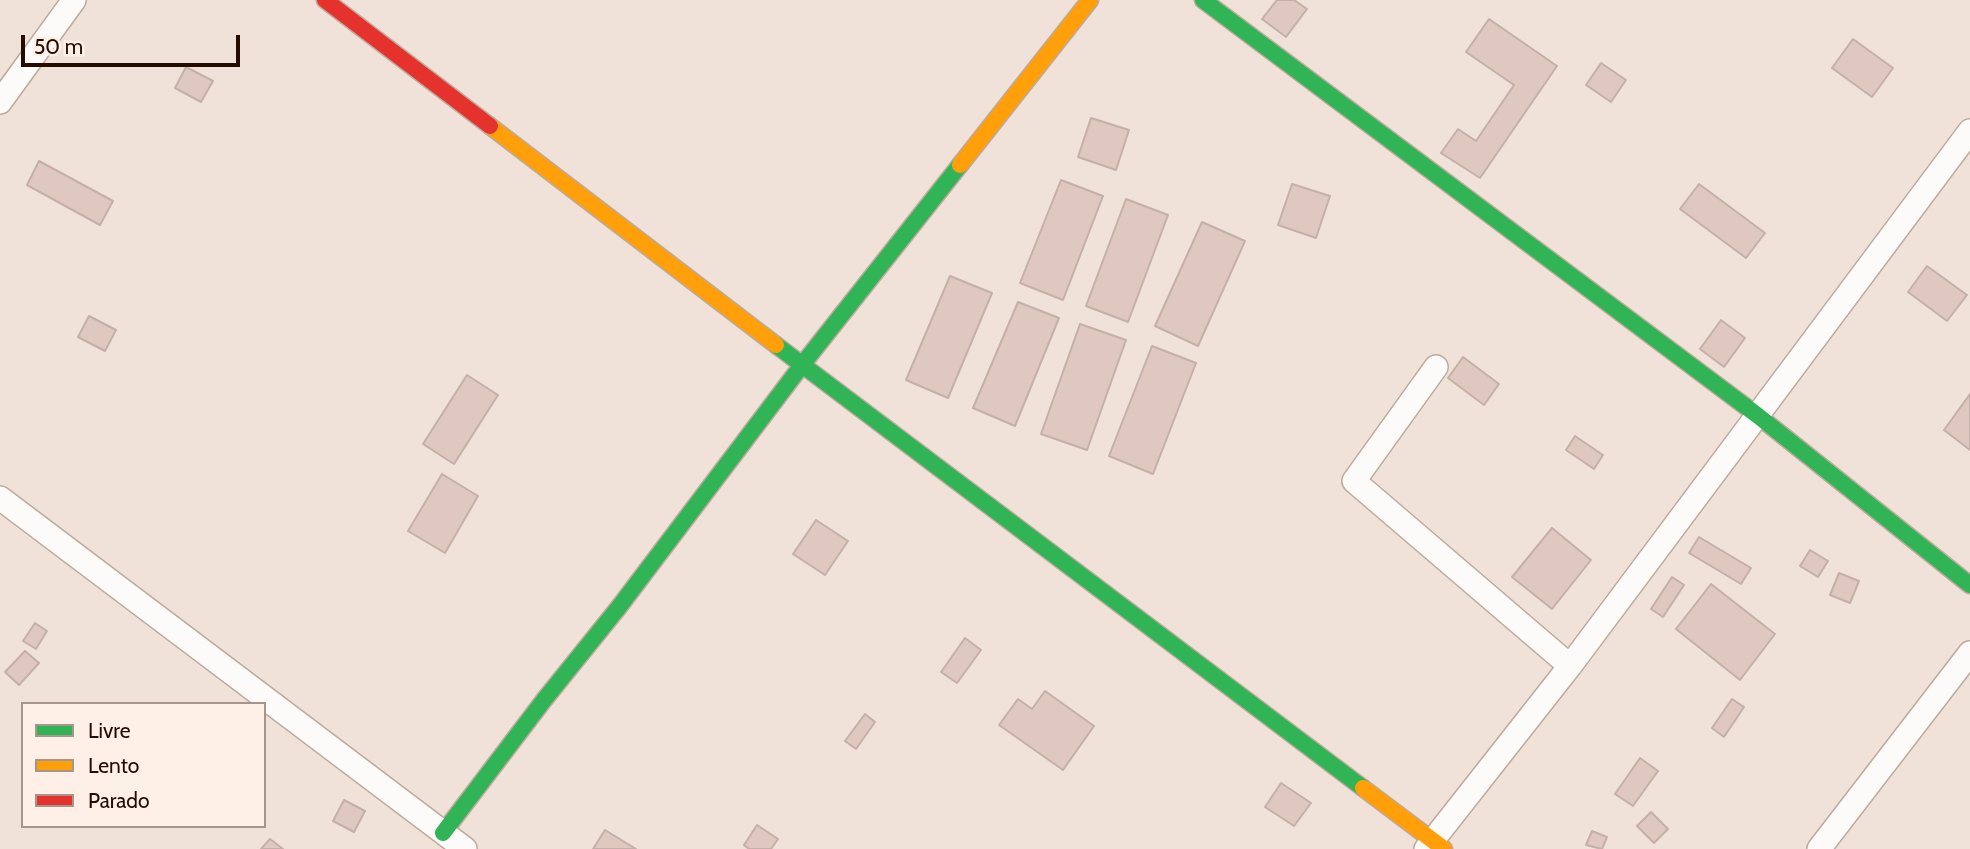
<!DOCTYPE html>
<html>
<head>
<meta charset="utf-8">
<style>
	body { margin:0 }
	#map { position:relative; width:1970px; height:849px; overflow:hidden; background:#f0e2d8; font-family:Cabin,sans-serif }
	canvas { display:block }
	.legend { position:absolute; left:21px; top:702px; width:245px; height:126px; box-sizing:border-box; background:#fef0e7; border:2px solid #a7958b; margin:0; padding:9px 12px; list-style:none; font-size:21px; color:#240d00 }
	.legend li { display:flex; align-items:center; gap:14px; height:35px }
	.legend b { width:35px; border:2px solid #a7958b }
	.scale { position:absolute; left:21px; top:35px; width:219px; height:32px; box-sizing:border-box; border:4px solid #240d00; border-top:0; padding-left:9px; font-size:21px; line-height:24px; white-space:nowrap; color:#240d00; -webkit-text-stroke:5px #fef0e7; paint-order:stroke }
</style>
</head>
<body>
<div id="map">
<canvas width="1970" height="849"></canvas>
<ul class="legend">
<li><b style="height:9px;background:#30b455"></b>Livre</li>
<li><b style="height:9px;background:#ff9f0a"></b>Lento</li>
<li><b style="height:9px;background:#e5322d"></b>Parado</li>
</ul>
<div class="scale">50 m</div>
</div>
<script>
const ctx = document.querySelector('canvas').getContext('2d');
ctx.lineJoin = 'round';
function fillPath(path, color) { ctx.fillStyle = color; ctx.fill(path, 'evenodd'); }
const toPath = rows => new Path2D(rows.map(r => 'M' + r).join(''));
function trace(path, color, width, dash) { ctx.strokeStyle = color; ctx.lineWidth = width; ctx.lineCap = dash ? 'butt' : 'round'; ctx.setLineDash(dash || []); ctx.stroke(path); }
const building = toPath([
	[1277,0,1294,0,1307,9,1286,37,1262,19,1277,0],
	[1489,19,1557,66,1480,178,1441,153,1458,129,1476,141,1514,85,1466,52,1489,19],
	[1853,39,1893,68,1872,97,1832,68,1853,39],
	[1601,63,1626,80,1611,102,1586,85,1601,63],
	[186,67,213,81,201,102,175,88,186,67],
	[1091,118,1129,130,1116,170,1078,157,1091,118],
	[39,161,113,201,100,225,27,185,39,161],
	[1061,180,1103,196,1063,300,1020,283,1061,180],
	[1292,184,1330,196,1316,238,1278,225,1292,184],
	[1699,184,1765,233,1746,258,1680,209,1699,184],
	[1126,199,1168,215,1128,322,1086,306,1126,199],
	[1202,222,1245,241,1198,346,1155,326,1202,222],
	[1927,266,1967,295,1947,321,1908,292,1927,266],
	[950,276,992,293,948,398,906,380,950,276],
	[1018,302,1059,318,1015,426,973,408,1018,302],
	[89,316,116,330,105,351,78,337,89,316],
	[1721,320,1745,338,1724,367,1700,349,1721,320],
	[1080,324,1126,340,1087,450,1041,434,1080,324],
	[1152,346,1196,363,1153,474,1109,456,1152,346],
	[1463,357,1499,384,1484,405,1448,378,1463,357],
	[467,375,498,395,454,464,423,444,467,375],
	[1970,394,1970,450,1944,430,1970,394],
	[1575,436,1603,455,1594,469,1566,450,1575,436],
	[442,474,478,496,445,553,408,531,442,474],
	[816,520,848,541,825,575,793,554,816,520],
	[1552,528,1591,560,1552,609,1512,577,1552,528],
	[1699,537,1751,568,1741,584,1689,553,1699,537],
	[1810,550,1828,561,1818,577,1800,566,1810,550],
	[1839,573,1859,581,1850,603,1830,595,1839,573],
	[1672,577,1684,585,1663,617,1651,609,1672,577],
	[1711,584,1775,634,1740,680,1676,629,1711,584],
	[35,623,47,631,36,649,23,641,35,623],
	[965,638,981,650,957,683,941,672,965,638],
	[25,651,39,663,19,685,5,672,25,651],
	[1045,691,1094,726,1063,770,999,725,1018,699,1032,709,1045,691],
	[1732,699,1744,707,1724,737,1712,728,1732,699],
	[865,714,875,722,856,749,845,741,865,714],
	[1640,758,1658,771,1633,806,1615,794,1640,758],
	[1281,783,1311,803,1294,826,1265,807,1281,783],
	[344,800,365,811,354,832,333,821,344,800],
	[1651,812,1668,829,1654,843,1637,826,1651,812],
	[757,825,778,839,771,849,749,849,744,845,757,825],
	[605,830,636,849,593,849,605,830],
	[1592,831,1607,837,1602,849,1586,845,1592,831],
	[270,839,283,849,261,849,270,839]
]);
fillPath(building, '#dec8c0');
trace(building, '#c4b0a8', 2);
const street = toPath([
	[0,102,74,0],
	[1436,367,1354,481,1570,666],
	[0,498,465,849],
	[1426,849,1570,666,1970,131],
	[1819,849,1970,653]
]);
const fast = toPath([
	[1203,0,1757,415,1970,585],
	[776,345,1363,788],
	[443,833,544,700,619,607,802,365,960,165]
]);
const slow = toPath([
	[490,126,776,345],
	[960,165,1090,0],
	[1363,788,1444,849]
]);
const jam = toPath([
	[325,0,490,126]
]);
trace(street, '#bcaa9d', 26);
trace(fast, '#bcaa9d', 19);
trace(slow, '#bcaa9d', 19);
trace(jam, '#bcaa9d', 19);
trace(street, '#fdfbf9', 23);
trace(fast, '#30b455', 16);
trace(slow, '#ff9f0a', 16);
trace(jam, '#e5322d', 16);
</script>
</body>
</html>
